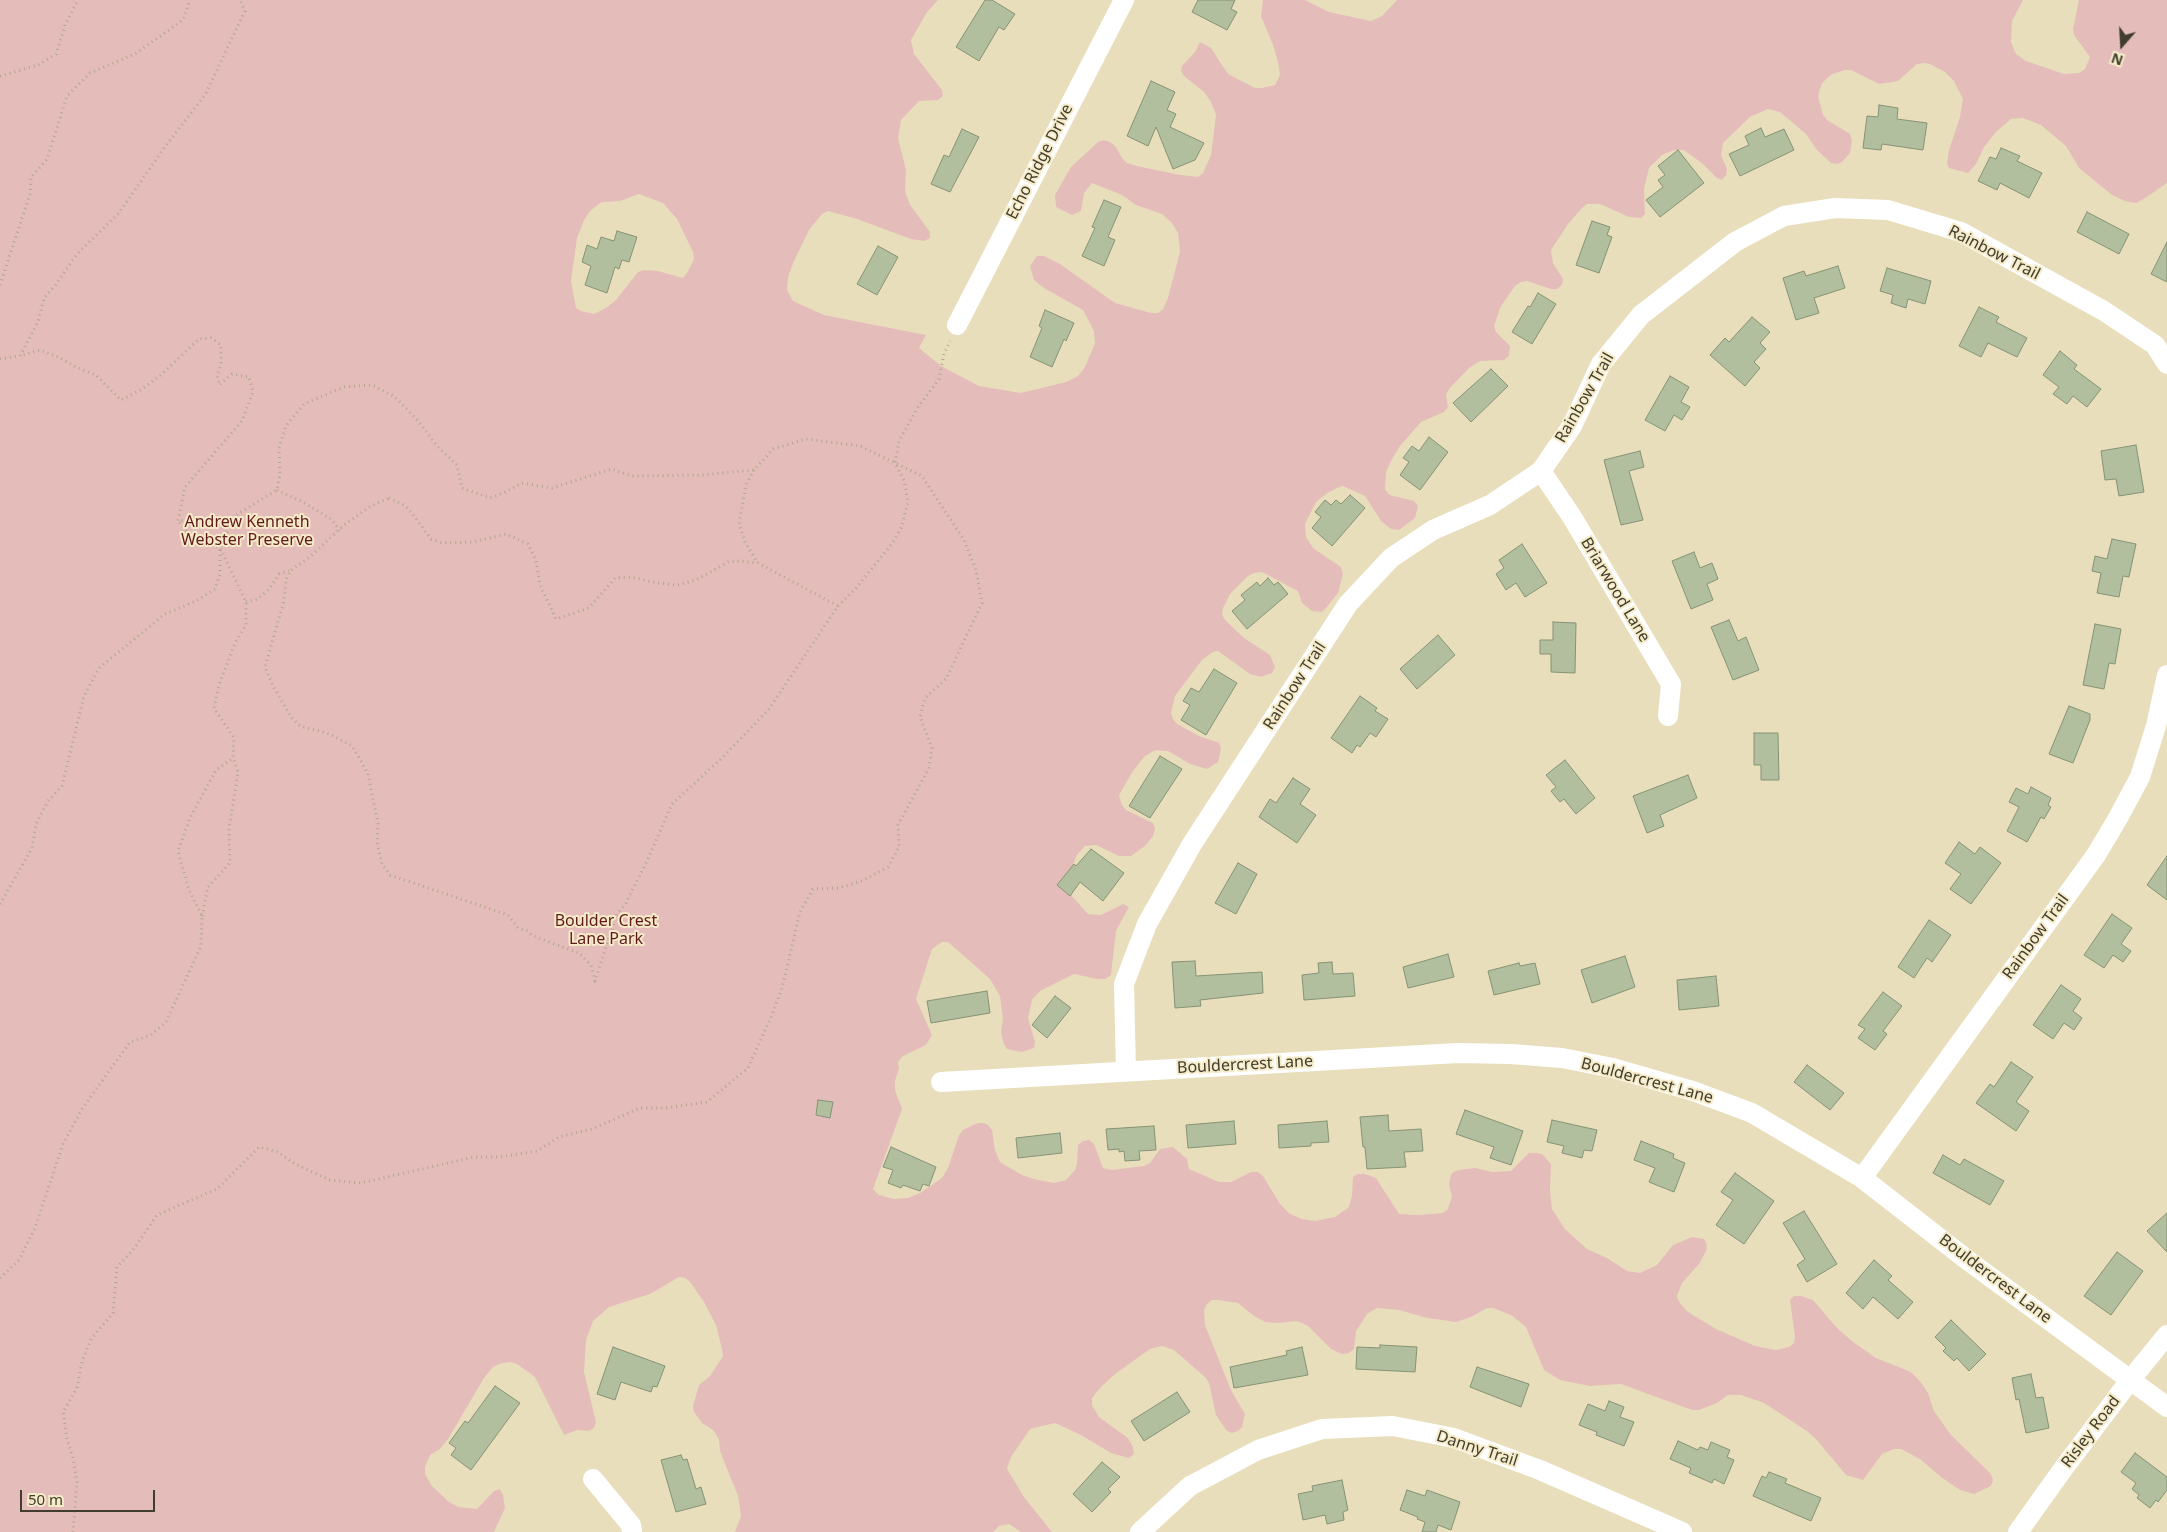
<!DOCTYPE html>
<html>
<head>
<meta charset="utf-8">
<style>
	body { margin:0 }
	#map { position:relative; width:2167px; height:1532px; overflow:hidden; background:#e9debb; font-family:"Noto Sans",sans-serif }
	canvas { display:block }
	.north { position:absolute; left:2097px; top:20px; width:50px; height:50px; -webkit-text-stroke:4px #f6ebc8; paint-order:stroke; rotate:199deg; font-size:14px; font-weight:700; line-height:20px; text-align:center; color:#413d2f }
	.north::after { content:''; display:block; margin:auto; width:18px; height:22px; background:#413d2f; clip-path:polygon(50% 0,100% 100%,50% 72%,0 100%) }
	.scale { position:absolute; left:20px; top:1490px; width:135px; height:22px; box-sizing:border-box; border:2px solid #413d2f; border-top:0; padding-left:6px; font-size:15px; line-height:18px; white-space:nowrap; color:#413d2f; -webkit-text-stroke:4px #f6ebc8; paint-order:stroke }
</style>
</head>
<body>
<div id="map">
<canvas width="2167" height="1532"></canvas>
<div class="north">N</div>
<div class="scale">50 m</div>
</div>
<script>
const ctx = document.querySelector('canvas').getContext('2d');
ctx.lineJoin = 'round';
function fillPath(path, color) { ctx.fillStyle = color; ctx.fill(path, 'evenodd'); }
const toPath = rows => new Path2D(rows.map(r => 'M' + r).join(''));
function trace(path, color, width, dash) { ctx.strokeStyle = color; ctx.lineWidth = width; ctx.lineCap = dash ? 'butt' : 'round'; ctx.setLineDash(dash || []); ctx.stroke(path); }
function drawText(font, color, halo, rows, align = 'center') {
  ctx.font = font + ' "Noto Sans",sans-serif'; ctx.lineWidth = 4; ctx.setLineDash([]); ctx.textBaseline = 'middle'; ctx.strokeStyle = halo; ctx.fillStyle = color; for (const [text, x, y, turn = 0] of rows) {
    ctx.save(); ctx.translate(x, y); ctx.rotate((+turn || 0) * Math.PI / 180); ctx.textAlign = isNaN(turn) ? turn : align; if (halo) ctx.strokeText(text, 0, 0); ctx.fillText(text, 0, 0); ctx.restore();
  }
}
fillPath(toPath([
	[0,0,938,0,927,12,911,40,914,54,942,90,943,96,938,100,919,101,901,120,898,138,906,170,905,191,910,205,930,232,930,238,924,241,911,239,857,219,828,211,822,214,809,230,794,261,788,277,787,290,793,301,824,315,926,335,919,348,941,366,979,386,1021,393,1066,382,1078,376,1085,367,1095,343,1094,331,1083,310,1044,288,1034,280,1030,266,1037,256,1044,256,1060,264,1115,303,1151,313,1158,313,1163,309,1168,298,1180,252,1178,233,1172,223,1162,214,1136,205,1122,195,1092,183,1084,193,1081,211,1072,215,1056,207,1055,195,1071,167,1098,142,1104,140,1110,142,1116,147,1122,158,1127,163,1141,167,1181,175,1198,177,1203,173,1211,155,1216,115,1211,102,1204,92,1184,76,1181,71,1182,66,1195,52,1200,42,1211,48,1228,74,1255,88,1262,88,1275,85,1280,75,1278,62,1273,45,1261,16,1263,0,1305,0,1329,12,1371,21,1382,16,1397,0,2023,0,2012,21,2011,42,2016,54,2026,61,2064,74,2079,73,2085,69,2090,57,2074,35,2073,29,2079,0,2167,0,2167,183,2147,197,2136,203,2125,201,2112,195,2079,168,2066,146,2041,125,2023,118,2011,119,1996,132,1984,147,1976,164,1968,173,1949,168,1947,163,1949,150,1960,117,1963,99,1954,81,1945,72,1930,64,1924,63,1917,64,1898,81,1879,84,1851,70,1845,70,1832,74,1822,83,1818,96,1823,115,1827,120,1850,134,1852,141,1850,153,1842,162,1837,164,1831,163,1817,150,1806,134,1780,112,1768,109,1750,117,1723,143,1721,155,1727,169,1726,175,1722,180,1717,178,1703,164,1684,150,1674,150,1662,155,1649,168,1644,189,1645,214,1641,218,1629,217,1600,204,1587,204,1582,208,1568,224,1551,250,1553,263,1563,279,1562,285,1557,289,1551,289,1527,281,1521,282,1515,286,1501,306,1494,326,1496,332,1510,346,1509,356,1504,360,1480,361,1469,368,1449,389,1446,395,1448,407,1444,412,1421,422,1400,446,1391,461,1386,472,1385,490,1390,495,1414,501,1418,506,1415,518,1399,530,1391,529,1381,521,1365,496,1343,486,1337,488,1326,494,1316,502,1305,524,1306,537,1313,548,1341,567,1343,574,1338,593,1326,608,1322,612,1312,611,1302,603,1298,591,1262,572,1254,573,1248,576,1230,594,1223,608,1222,614,1224,619,1244,638,1270,655,1275,667,1272,673,1261,677,1250,674,1218,651,1213,652,1202,660,1175,696,1171,713,1173,719,1177,724,1199,736,1219,743,1221,749,1218,762,1207,769,1190,764,1168,751,1156,750,1145,756,1133,771,1119,795,1122,805,1126,810,1153,823,1155,829,1153,836,1145,846,1131,856,1119,856,1096,845,1085,846,1077,855,1068,877,1072,896,1088,914,1101,915,1123,904,1129,907,1116,931,1111,975,1105,979,1097,979,1074,974,1040,991,1032,1000,1028,1018,1035,1042,1034,1048,1022,1052,1007,1049,1004,1044,1001,1032,1003,1019,1000,996,990,979,948,942,942,942,932,949,916,999,932,1035,926,1045,903,1056,898,1062,899,1068,895,1081,895,1090,902,1109,873,1189,879,1195,894,1199,908,1198,920,1193,942,1178,948,1168,959,1135,963,1130,975,1124,981,1123,987,1124,992,1130,995,1150,1000,1162,1022,1175,1034,1179,1054,1183,1066,1180,1075,1170,1077,1164,1078,1145,1083,1141,1089,1140,1094,1144,1103,1168,1112,1170,1144,1166,1150,1163,1160,1149,1173,1147,1187,1159,1189,1169,1219,1182,1231,1182,1251,1172,1258,1172,1263,1176,1280,1204,1290,1214,1302,1219,1315,1221,1335,1217,1349,1207,1352,1196,1353,1177,1358,1174,1365,1174,1376,1178,1399,1214,1419,1215,1443,1213,1448,1209,1452,1196,1449,1185,1450,1179,1452,1173,1458,1170,1475,1168,1493,1172,1511,1171,1529,1153,1536,1153,1542,1154,1551,1164,1550,1190,1552,1209,1565,1229,1587,1249,1607,1258,1627,1271,1640,1273,1657,1265,1673,1245,1692,1237,1704,1239,1707,1245,1706,1251,1699,1264,1682,1283,1677,1296,1679,1302,1688,1312,1716,1329,1755,1346,1776,1350,1789,1347,1794,1343,1795,1337,1790,1300,1794,1296,1801,1296,1813,1300,1837,1328,1853,1342,1876,1358,1911,1372,1920,1381,1928,1393,1934,1411,1951,1435,1991,1474,1993,1480,1991,1486,1974,1494,1960,1490,1941,1477,1920,1459,1901,1449,1894,1449,1882,1454,1863,1480,1846,1475,1816,1439,1807,1431,1764,1403,1741,1395,1728,1395,1717,1403,1699,1410,1692,1410,1621,1384,1590,1386,1560,1380,1544,1370,1526,1327,1511,1315,1493,1308,1487,1308,1471,1317,1456,1322,1427,1318,1399,1310,1377,1308,1367,1314,1360,1325,1356,1331,1354,1349,1349,1353,1342,1354,1331,1349,1308,1326,1302,1323,1296,1321,1278,1323,1265,1322,1254,1316,1238,1303,1218,1300,1212,1300,1207,1304,1204,1310,1205,1325,1231,1390,1245,1414,1242,1427,1238,1431,1232,1433,1226,1430,1216,1415,1209,1383,1206,1378,1174,1350,1162,1346,1150,1349,1115,1374,1100,1388,1092,1398,1092,1405,1099,1417,1128,1438,1133,1447,1134,1454,1129,1458,1111,1453,1081,1435,1055,1423,1030,1429,1011,1457,1007,1469,1024,1497,1052,1532,1021,1532,1009,1524,999,1526,993,1532,735,1532,741,1516,738,1496,720,1451,719,1439,713,1430,702,1423,694,1412,693,1406,699,1385,710,1376,723,1356,722,1349,716,1325,704,1302,690,1282,685,1278,679,1277,650,1294,609,1307,593,1321,586,1340,584,1372,596,1422,594,1428,589,1431,577,1430,564,1435,535,1377,517,1364,510,1362,499,1364,493,1367,484,1378,448,1439,440,1449,430,1455,425,1467,425,1474,432,1486,449,1502,458,1507,477,1509,494,1491,500,1489,503,1495,505,1508,494,1532,0,1532],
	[639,194,663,203,677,219,693,252,694,259,687,273,683,278,658,271,644,270,638,272,616,300,606,308,594,314,581,311,576,308,571,281,577,238,584,220,591,210,602,202,620,201]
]), '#e4bdbb');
const building = toPath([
	[985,0,992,0,1015,14,1004,30,999,27,979,61,956,47,985,0],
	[1198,0,1235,0,1231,9,1237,12,1227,30,1192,12,1198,0],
	[1151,81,1175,92,1167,110,1176,114,1170,127,1204,143,1195,160,1173,169,1156,127,1148,146,1127,136,1151,81],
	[1879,105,1898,108,1897,119,1927,123,1923,150,1882,144,1881,150,1863,148,1867,116,1878,117,1879,105],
	[1761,128,1765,137,1784,129,1794,150,1740,176,1729,154,1749,145,1745,136,1761,128],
	[962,129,979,137,950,192,931,184,944,155,949,157,962,129],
	[2001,148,2020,156,2017,161,2042,173,2029,198,2000,183,1997,190,1978,181,1990,157,1996,159,2001,148],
	[1678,150,1704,183,1660,217,1646,200,1663,187,1658,180,1665,175,1658,166,1678,150],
	[1104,200,1121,207,1108,237,1115,240,1104,266,1082,256,1095,228,1092,227,1104,200],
	[2087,212,2129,234,2119,254,2077,232,2087,212],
	[1592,221,1610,227,1607,235,1612,237,1599,273,1576,265,1592,221],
	[617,231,637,237,629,262,622,260,619,269,615,267,607,293,585,285,591,266,582,262,587,245,597,249,601,237,614,241,617,231],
	[2167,242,2167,282,2151,274,2167,242],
	[878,246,898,257,877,295,857,284,878,246],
	[1838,266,1845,288,1814,298,1819,313,1796,320,1783,278,1804,271,1806,276,1838,266],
	[1887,268,1931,281,1925,304,1908,299,1906,308,1891,303,1893,295,1880,291,1887,268],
	[1538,293,1556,304,1532,344,1512,332,1528,306,1530,307,1538,293],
	[1979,307,1999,317,1996,322,2027,338,2017,357,1988,343,1981,357,1959,346,1979,307],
	[1045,310,1074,323,1066,341,1064,339,1052,367,1030,357,1042,328,1039,326,1045,310],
	[1752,317,1770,332,1760,343,1766,349,1754,362,1760,368,1745,386,1710,355,1725,338,1729,342,1752,317],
	[2060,351,2077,365,2074,369,2101,389,2087,407,2073,396,2067,404,2053,394,2059,387,2043,375,2060,351],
	[1491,369,1508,386,1471,422,1453,403,1491,369],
	[1670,376,1689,387,1681,402,1690,407,1682,420,1674,415,1665,431,1645,420,1670,376],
	[1429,437,1448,452,1420,490,1400,475,1409,462,1403,458,1412,446,1419,451,1429,437],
	[2136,445,2144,492,2119,496,2116,479,2105,480,2101,451,2136,445],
	[1640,451,1644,467,1629,471,1643,520,1621,525,1604,460,1640,451],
	[1350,495,1365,508,1332,546,1312,528,1321,517,1315,512,1325,500,1331,505,1336,500,1341,504,1350,495],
	[2112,539,2136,544,2129,577,2123,576,2119,597,2097,593,2101,573,2092,571,2095,556,2107,559,2112,539],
	[1522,544,1547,583,1525,597,1516,583,1506,590,1496,574,1504,568,1499,560,1522,544],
	[1694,552,1700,568,1712,563,1718,579,1707,584,1713,600,1691,609,1672,561,1694,552],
	[1268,578,1274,585,1278,582,1288,594,1247,629,1232,611,1245,600,1241,595,1257,582,1260,586,1268,578],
	[1729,620,1738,641,1746,637,1759,670,1733,680,1711,627,1729,620],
	[1553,622,1576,623,1575,673,1551,672,1551,654,1540,654,1540,640,1553,640,1553,622],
	[2095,624,2121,629,2115,664,2109,663,2104,689,2083,685,2095,624],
	[1438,635,1455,655,1417,689,1400,669,1438,635],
	[1214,669,1237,683,1206,735,1181,720,1190,705,1183,701,1191,688,1199,692,1214,669],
	[1360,696,1377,708,1375,711,1388,719,1376,737,1370,733,1360,747,1357,745,1352,753,1331,738,1360,696],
	[2069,706,2090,714,2090,720,2073,763,2049,754,2069,706],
	[1754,733,1778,733,1779,780,1761,780,1761,765,1754,765,1754,733],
	[1160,756,1182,769,1150,818,1129,806,1160,756],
	[1565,760,1595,798,1576,814,1564,799,1560,802,1551,791,1556,787,1546,775,1565,760],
	[1688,775,1697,798,1660,815,1664,826,1647,833,1633,796,1688,775],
	[1293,778,1310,789,1300,804,1316,815,1297,843,1259,817,1270,799,1276,803,1293,778],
	[2031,787,2051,798,2048,805,2051,807,2044,819,2041,817,2027,842,2007,831,2019,807,2009,802,2016,788,2028,794,2031,787],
	[1959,842,1975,854,1980,847,2001,863,1971,904,1950,889,1961,874,1945,863,1959,842],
	[1091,849,1124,873,1103,901,1080,882,1070,896,1057,885,1074,864,1076,866,1091,849],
	[2167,856,2167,900,2147,885,2167,856],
	[1238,863,1257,874,1236,914,1215,903,1238,863],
	[2112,914,2132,928,2121,944,2131,951,2123,962,2113,955,2104,968,2084,955,2112,914],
	[1929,920,1951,935,1932,962,1927,958,1914,978,1898,967,1929,920],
	[1448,954,1454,977,1408,988,1403,967,1448,954],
	[1625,956,1635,987,1592,1003,1581,970,1625,956],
	[1195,961,1196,976,1262,972,1263,993,1200,1000,1201,1006,1175,1008,1172,962,1195,961],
	[1332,962,1333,974,1353,973,1355,996,1304,1000,1302,975,1319,973,1318,963,1332,962],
	[1519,963,1520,966,1535,963,1540,984,1494,995,1488,971,1519,963],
	[1716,976,1719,1006,1679,1010,1677,980,1716,976],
	[2061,985,2081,999,2073,1011,2082,1018,2074,1030,2064,1023,2053,1039,2033,1025,2061,985],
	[987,991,990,1013,931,1023,927,1001,987,991],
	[1883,992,1902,1006,1883,1031,1887,1034,1875,1050,1858,1038,1865,1029,1858,1025,1883,992],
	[1055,996,1071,1008,1047,1038,1032,1025,1055,996],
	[2011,1062,2033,1077,2016,1102,2029,1111,2016,1131,1976,1103,1990,1084,1994,1087,2011,1062],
	[1807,1065,1844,1093,1830,1110,1794,1082,1807,1065],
	[818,1100,833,1102,830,1118,816,1115,818,1100],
	[1465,1110,1523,1131,1511,1165,1490,1158,1494,1147,1456,1134,1465,1110],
	[1388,1115,1389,1131,1421,1129,1423,1151,1404,1152,1406,1167,1367,1169,1365,1147,1363,1147,1360,1117,1388,1115],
	[1552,1120,1597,1130,1592,1151,1584,1150,1582,1158,1562,1153,1564,1146,1547,1142,1552,1120],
	[1234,1121,1236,1144,1188,1148,1186,1125,1234,1121],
	[1327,1121,1329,1142,1311,1143,1311,1146,1279,1148,1278,1125,1327,1121],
	[1154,1126,1156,1150,1139,1151,1140,1160,1125,1161,1124,1151,1119,1152,1119,1149,1108,1150,1106,1129,1154,1126],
	[1060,1133,1062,1153,1018,1158,1016,1138,1060,1133],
	[1641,1141,1674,1154,1673,1158,1685,1163,1674,1192,1649,1182,1655,1168,1634,1160,1641,1141],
	[891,1147,936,1167,929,1186,923,1184,920,1191,903,1185,901,1188,888,1183,893,1170,883,1167,891,1147],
	[1943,1155,1960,1165,1964,1159,2004,1181,1990,1205,1933,1173,1943,1155],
	[1735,1173,1774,1201,1744,1244,1716,1225,1733,1200,1721,1192,1735,1173],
	[1804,1211,1837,1264,1807,1282,1797,1265,1805,1259,1783,1223,1804,1211],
	[2167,1213,2167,1252,2147,1231,2167,1213],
	[2117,1252,2143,1271,2111,1315,2084,1296,2117,1252],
	[1874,1260,1892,1276,1888,1280,1913,1302,1898,1319,1873,1297,1863,1309,1846,1293,1874,1260],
	[1951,1320,1986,1354,1969,1371,1957,1358,1954,1361,1943,1351,1946,1348,1935,1337,1951,1320],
	[1380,1345,1417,1347,1415,1372,1356,1369,1357,1347,1380,1348,1380,1345],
	[613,1347,665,1366,657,1387,653,1386,651,1392,621,1382,615,1400,597,1394,613,1347],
	[1302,1347,1308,1375,1234,1388,1230,1367,1287,1355,1286,1351,1302,1347],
	[1477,1367,1529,1384,1521,1407,1470,1387,1477,1367],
	[2031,1374,2036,1398,2043,1397,2049,1428,2026,1433,2019,1399,2016,1400,2012,1378,2031,1374],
	[495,1386,520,1403,471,1470,451,1455,456,1448,449,1443,465,1421,468,1423,495,1386],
	[1177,1392,1190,1412,1144,1441,1131,1421,1177,1392],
	[1609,1401,1624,1407,1620,1417,1634,1422,1624,1446,1596,1435,1597,1432,1579,1425,1588,1404,1605,1411,1609,1401],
	[1678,1441,1698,1450,1700,1447,1708,1450,1711,1442,1730,1450,1727,1457,1734,1460,1724,1484,1714,1479,1712,1483,1689,1473,1691,1468,1670,1459,1678,1441],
	[2135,1453,2167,1477,2167,1490,2158,1502,2156,1500,2150,1508,2137,1498,2139,1495,2132,1489,2136,1483,2121,1472,2135,1453],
	[681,1455,683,1460,687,1459,696,1489,701,1487,706,1504,676,1512,661,1460,681,1455],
	[1102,1462,1120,1477,1108,1489,1111,1492,1092,1512,1073,1494,1102,1462],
	[1769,1472,1787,1479,1785,1483,1821,1498,1811,1521,1753,1496,1762,1476,1766,1478,1769,1472],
	[1342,1480,1348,1510,1343,1512,1344,1520,1327,1524,1325,1515,1303,1520,1298,1494,1313,1491,1312,1486,1342,1480],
	[1407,1490,1425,1496,1427,1490,1460,1502,1451,1530,1438,1525,1436,1532,1422,1532,1425,1522,1417,1519,1418,1517,1400,1510,1407,1490]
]);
fillPath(building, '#b1bf9f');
trace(building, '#859374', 1);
trace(toPath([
	[0,76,38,65,56,54,65,25,78,0],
	[0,285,30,194,31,177,47,159,67,96,90,73,135,54,183,20,190,0],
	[0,359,20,356],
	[754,470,746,485,739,524,745,542,757,562],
	[277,490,301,501,331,519,340,530],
	[389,498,404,505,411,512,431,539,442,543,473,542,506,534,528,544,536,560,540,585,556,619,589,608,615,578,631,577,657,583,678,585,696,580,728,562,740,561,758,563,838,606,769,709,723,757,672,804,647,861,626,903,617,914,595,981,591,965,579,953,533,936,527,931,518,928,508,915,390,875,382,864,377,842,378,824,368,774,361,761,352,746,330,734,300,726,291,717,273,686,265,667,284,601,286,580,290,571,311,556,344,525,371,506,389,498],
	[231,523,218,517,178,521,185,487,242,421,253,392,249,377,232,374,219,385,217,375,221,365,221,345,211,338,199,339,162,374,142,389,121,400,96,375,80,369,56,356,40,350,20,356,38,322,44,298,57,283,77,254,118,214,167,144,205,95,245,11,240,0],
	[246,602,258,599,270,588,279,574,289,571],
	[838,606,856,588,892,544,901,528,908,502,904,480,895,464,899,441,918,407,939,379,944,354,950,341],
	[0,904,32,848,36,824,48,801,62,786,84,696,99,668,165,614,196,601,215,589,220,574,220,548,231,523,236,515,277,490,280,474,279,448,286,426,304,404,344,387,372,385,395,397,419,422,437,446,457,465,462,488,490,498,504,493,522,483,552,488,612,469,632,476,702,475,754,470,773,449,806,439,860,446,922,476,964,540,976,570,982,603,946,679,925,698,920,717,932,748,929,768,898,825,899,847,888,867,864,880,839,888,813,889,800,912,782,988,772,1015,748,1068,707,1102,665,1108,640,1108,592,1129,559,1137,537,1151,500,1157,474,1157,361,1183,330,1180,295,1164,278,1152,259,1147,217,1189,157,1215,133,1250,117,1267,113,1313,91,1339,82,1362,77,1388,63,1412,67,1439,73,1458,77,1482,73,1532],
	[202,916,208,887,230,863,229,829,238,772,233,758],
	[0,1278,19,1260,35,1228,63,1144,82,1109,130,1042,151,1035,166,1022,201,946,202,916,189,890,178,851,190,818,216,770,233,758,234,738,214,708,219,685,235,643,246,625,246,602,220,548,187,532,178,521]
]), '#afa78b', 3, [1, 4]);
trace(toPath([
	[957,325,1124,0],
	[1541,471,1572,517,1671,684,1668,716],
	[1126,1072,1124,984,1147,924,1192,844,1348,604,1391,558,1433,530,1490,505,1541,471,1572,426,1601,364,1641,315,1735,242,1784,216,1835,208,1888,210,1961,232,2104,311,2155,345,2167,364],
	[941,1082,1458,1053,1511,1054,1562,1058,1613,1068,1693,1091,1752,1113,1862,1178,1970,1262,2167,1407],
	[1862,1178,2096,855,2118,818,2140,777,2156,726,2167,675],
	[593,1479,631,1525,632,1532],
	[1140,1532,1190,1486,1258,1450,1322,1429,1393,1426,1454,1438,1540,1470,1682,1532],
	[2018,1532,2063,1469,2131,1379,2167,1335]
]), '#fff', 20);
drawText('16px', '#413d2f', '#f6ebc8', [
	["Echo Ridge Drive",1040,162,-63],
	["Rainbow Trail",1994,253,27],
	["Rainbow Trail",1585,398,-60],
	["Briarwood Lane",1615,590,59],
	["Rainbow Trail",1295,686,-57],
	["Rainbow Trail",2036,937,-54],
	["Bouldercrest Lane",1245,1065,-3],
	["Bouldercrest Lane",1647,1081,15],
	["Bouldercrest Lane",1995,1279,37],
	["Risley Road",2091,1432,-53],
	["Danny Trail",1477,1449,18]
]);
drawText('16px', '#62191d', '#f6ebc8', [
	["Andrew Kenneth",247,522],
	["Webster Preserve",247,540],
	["Boulder Crest",606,921],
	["Lane Park",606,939]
]);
</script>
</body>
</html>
